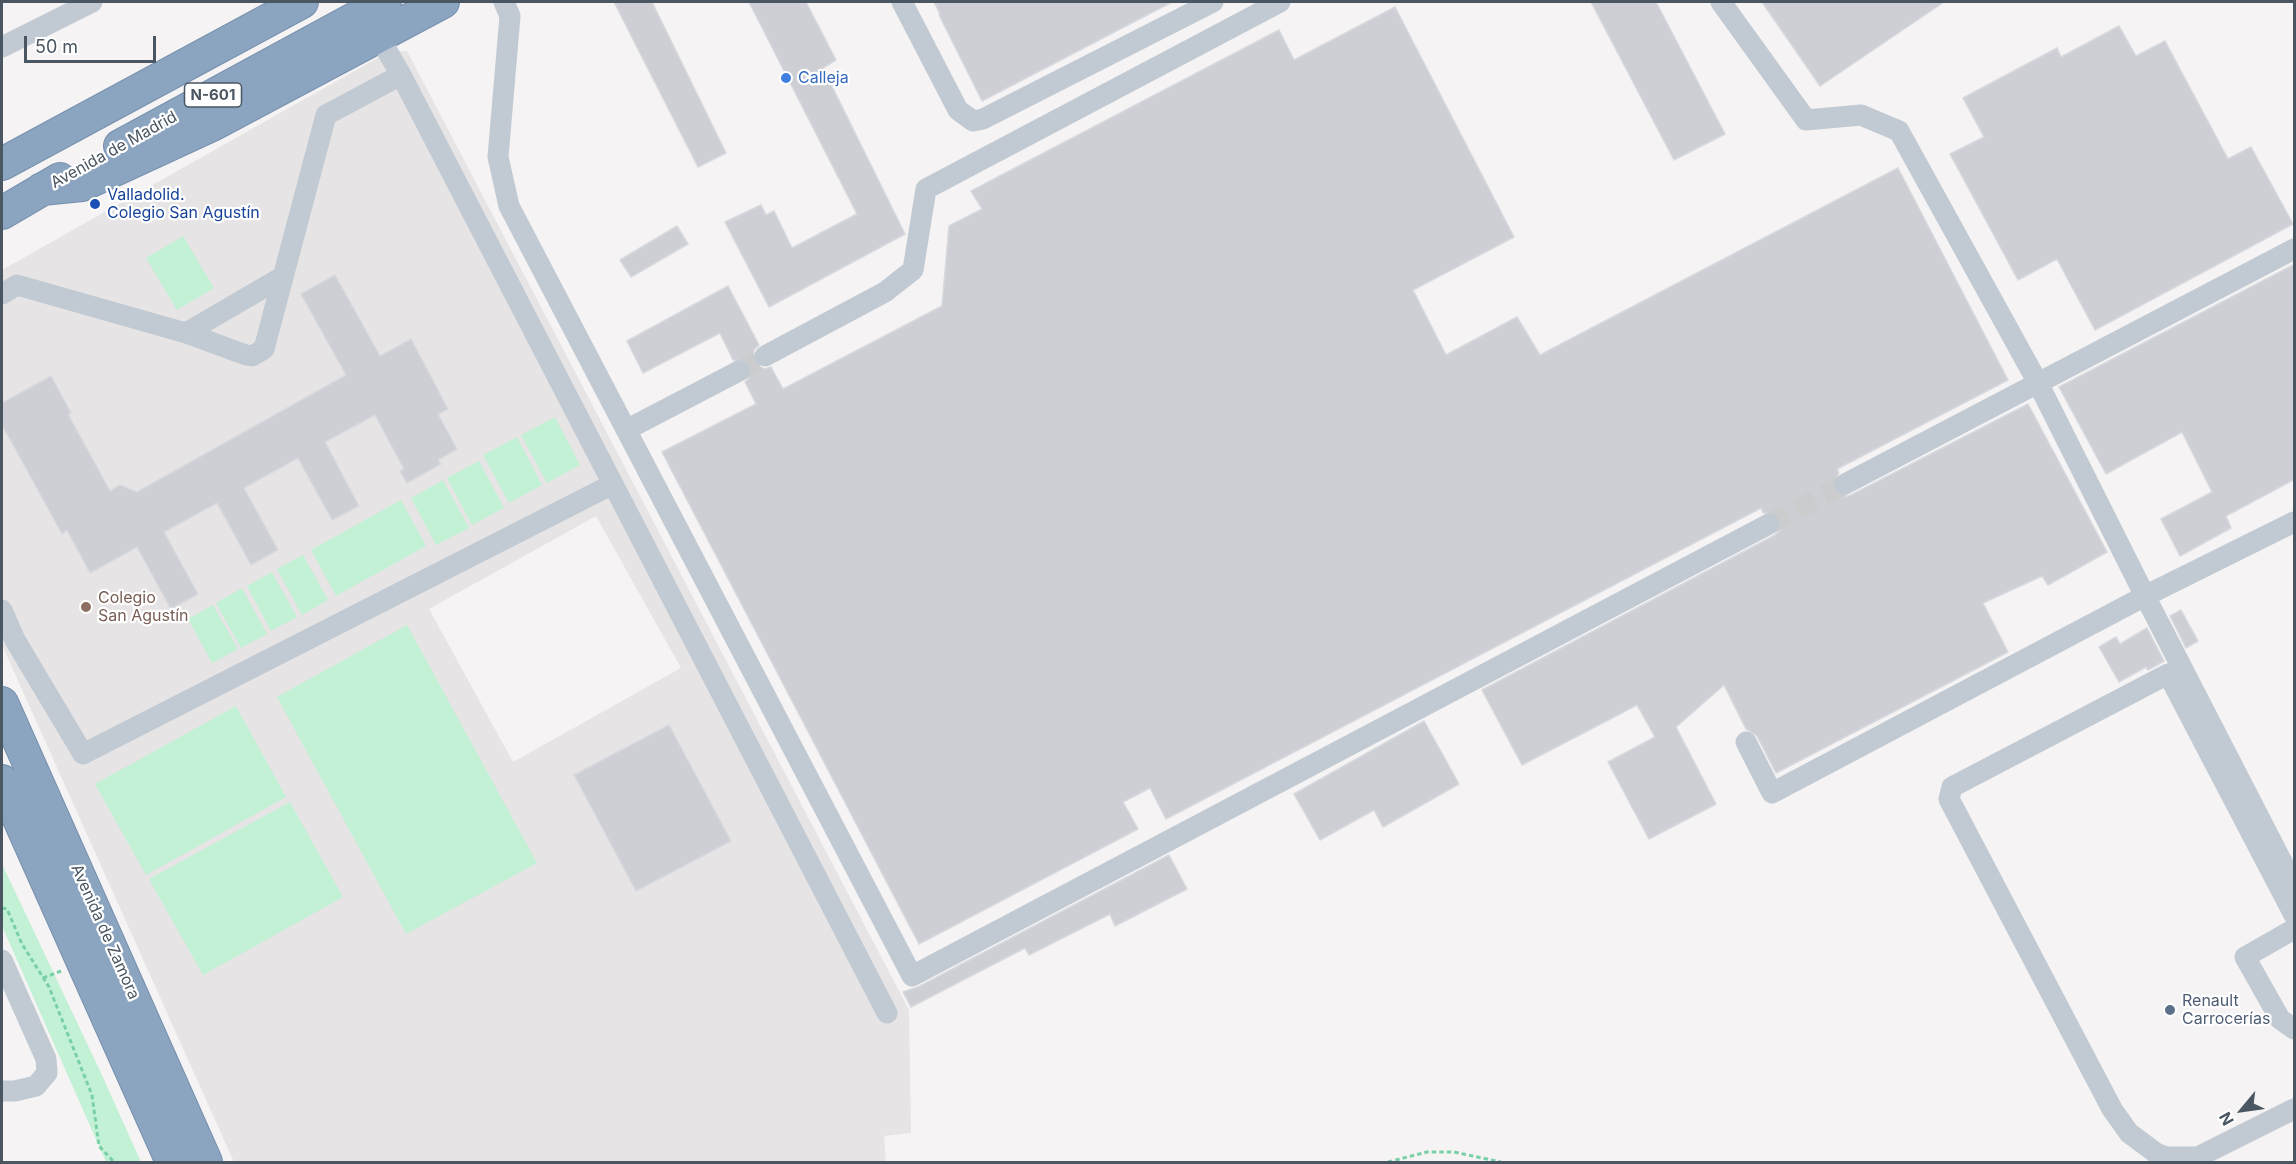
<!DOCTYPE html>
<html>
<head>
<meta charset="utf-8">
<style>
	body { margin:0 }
	#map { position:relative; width:2296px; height:1164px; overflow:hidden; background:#f5f3f3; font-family:Inter,sans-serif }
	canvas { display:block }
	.frame { position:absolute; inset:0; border:3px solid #4a5661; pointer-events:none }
	.north { position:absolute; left:2212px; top:1080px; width:60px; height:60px; -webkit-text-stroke:4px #fff; paint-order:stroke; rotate:241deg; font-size:16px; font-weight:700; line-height:24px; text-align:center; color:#4a5661 }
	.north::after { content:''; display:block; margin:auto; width:21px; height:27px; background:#4a5661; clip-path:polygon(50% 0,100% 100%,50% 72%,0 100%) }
	.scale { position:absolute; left:24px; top:36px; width:132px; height:27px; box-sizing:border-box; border:3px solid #4a5661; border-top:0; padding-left:8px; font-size:18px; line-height:21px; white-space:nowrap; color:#4a5661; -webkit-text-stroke:4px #fff; paint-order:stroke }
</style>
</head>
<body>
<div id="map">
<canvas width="2296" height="1164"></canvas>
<div class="frame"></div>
<div class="north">N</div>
<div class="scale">50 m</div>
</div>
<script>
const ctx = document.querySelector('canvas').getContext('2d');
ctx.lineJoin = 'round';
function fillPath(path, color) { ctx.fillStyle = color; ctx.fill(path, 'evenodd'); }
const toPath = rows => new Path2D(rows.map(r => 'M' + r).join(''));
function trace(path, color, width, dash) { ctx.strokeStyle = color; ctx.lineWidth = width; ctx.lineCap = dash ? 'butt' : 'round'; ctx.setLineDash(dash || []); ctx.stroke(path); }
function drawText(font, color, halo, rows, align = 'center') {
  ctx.font = font + ' Inter,sans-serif'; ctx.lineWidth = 4.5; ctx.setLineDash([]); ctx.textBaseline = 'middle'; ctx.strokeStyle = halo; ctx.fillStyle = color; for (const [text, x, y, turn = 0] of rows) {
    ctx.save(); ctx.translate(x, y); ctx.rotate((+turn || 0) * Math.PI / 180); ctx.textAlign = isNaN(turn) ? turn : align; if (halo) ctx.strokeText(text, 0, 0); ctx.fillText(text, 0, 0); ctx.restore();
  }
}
fillPath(toPath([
	[407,51,909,1010,911,1133,884,1136,886,1162,234,1162,2,645,2,425,61,533,67,530,91,572,137,547,171,609,198,594,164,532,217,503,251,565,278,551,244,488,298,458,359,506,325,442,375,415,404,469,400,472,407,483,440,465,438,460,457,449,438,414,448,408,411,340,380,356,335,276,301,294,346,375,137,492,110,491,68,414,70,413,51,376,2,403,2,270,388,52],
	[596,516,681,668,513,762,429,609],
	[668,725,731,841,637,891,575,775]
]), '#e6e4e5');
fillPath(toPath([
	[183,236,214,288,177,310,146,258],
	[555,417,580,465,547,483,521,435],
	[517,437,542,485,509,503,483,455],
	[479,461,504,508,472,525,447,478],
	[443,480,469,528,436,545,411,498],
	[401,500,426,546,336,596,311,550],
	[303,555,328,600,302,615,277,569],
	[272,572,297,617,271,631,247,586],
	[242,588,267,634,241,648,216,603],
	[213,605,238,649,212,663,188,619],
	[407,625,537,863,406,934,277,697],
	[236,706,286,797,146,875,95,784],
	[290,802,343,897,203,975,149,879],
	[2,864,101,1073,141,1162,106,1162,2,926]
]), '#c3f1d5');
const building = toPath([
	[614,2,652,2,726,153,698,167,614,2],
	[749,2,806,2,836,60,823,68,905,234,769,307,725,222,761,205,766,215,774,211,792,248,857,214,749,2],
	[934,2,1172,2,982,101,939,15,940,14,934,2],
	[1591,2,1656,2,1725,134,1674,160,1591,2],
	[1762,2,1944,2,1820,86,1762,2],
	[1395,7,1514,237,1413,290,1446,355,1517,317,1540,355,1898,168,2008,380,1837,469,1839,473,1832,483,1834,490,1844,497,1851,495,2028,404,2107,552,2048,585,2042,576,1983,603,2008,652,1776,773,1757,736,1746,729,1724,685,1676,727,1716,804,1649,839,1608,762,1655,737,1637,705,1522,765,1482,690,1775,535,1780,530,1780,519,1775,513,1763,513,1761,508,1166,819,1150,788,1123,802,1138,829,919,944,662,452,756,404,745,382,750,377,751,366,745,360,733,360,720,333,643,373,627,341,728,286,759,345,754,350,754,361,759,367,765,369,771,367,783,389,942,306,949,226,982,209,971,191,1279,30,1294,60,1395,7],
	[2119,26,2136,56,2165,41,2228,159,2251,147,2293,224,2095,330,2057,259,2018,280,1950,154,1984,137,1963,98,2057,48,2061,57,2119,26],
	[677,226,688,244,631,277,620,260,677,226],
	[2295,264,2295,479,2226,516,2231,528,2180,556,2161,519,2212,492,2182,432,2106,474,2059,387,2295,264],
	[335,275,380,356,411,339,448,409,438,414,457,449,438,460,441,464,407,483,400,471,404,469,375,415,325,442,359,506,332,520,298,458,244,488,278,550,251,565,217,503,164,532,198,594,171,609,137,547,90,573,67,530,62,534,2,425,2,403,51,376,71,413,68,414,110,491,120,485,137,492,346,375,301,294,335,275],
	[2181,610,2198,641,2186,648,2170,616,2181,610],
	[2147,628,2164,661,2148,670,2146,667,2119,682,2099,647,2116,637,2120,644,2147,628],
	[1424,721,1459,784,1383,827,1374,810,1320,840,1294,794,1424,721],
	[669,725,731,841,636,891,574,775,669,725],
	[1169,855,1187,889,1115,926,1110,914,1029,955,1025,948,911,1007,903,992,918,987,1169,855]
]);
fillPath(building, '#cdcfd5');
trace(building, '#d7d9de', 1.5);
trace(toPath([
	[739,371,765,356],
	[1769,524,1845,484]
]), '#caccce', 21, [21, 10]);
const highway = toPath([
	[120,146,385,2],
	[2,164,302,2],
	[42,189,82,185,214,124,443,2],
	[2,213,60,179],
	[2,703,206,1162],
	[2,781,172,1162]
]);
trace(highway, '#7690ad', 34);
trace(toPath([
	[2,908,7,909,22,944,49,987,92,1095,99,1146,114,1162],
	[43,978,61,971],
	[1388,1162,1427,1152,1454,1152,1501,1162]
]), '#7ad0a6', 3, [4.5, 3]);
trace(toPath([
	[504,2,510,16,498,157,509,206,912,976,1769,524],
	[902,2,958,110,973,121,983,119,1213,2],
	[1721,2,1806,120,1861,115,1899,131,2038,383,2145,596,2294,885],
	[379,37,401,75,887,1013],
	[2,47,92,2],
	[2,294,17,285,186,333,282,277],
	[186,333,246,355,252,356,264,349,326,115,401,75],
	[765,356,885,292,913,270,926,189,1280,2],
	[626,430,739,371],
	[1845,484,2294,249],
	[2,610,15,640,83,754,613,484],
	[1746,742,1772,793,2145,596,2294,522],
	[2294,915,2168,674,1952,787,1949,799,2112,1109,2129,1133,2156,1153,2167,1157,2198,1157,2294,1109],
	[2294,929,2245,957,2280,1019,2294,1029],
	[2,960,46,1059,47,1073,36,1086,15,1091,2,1091]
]), '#c1cad2', 21);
trace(highway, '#8ba5c1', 32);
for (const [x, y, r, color] of [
	[786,78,6,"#3f7fe0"],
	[95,204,6,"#1a4fb4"],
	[86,607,6,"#8d6e63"],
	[2170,1010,6,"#5c6f8a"]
]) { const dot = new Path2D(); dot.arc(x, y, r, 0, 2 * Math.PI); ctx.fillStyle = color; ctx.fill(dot); trace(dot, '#fff', 2); }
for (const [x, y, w] of [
	[213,95,57]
]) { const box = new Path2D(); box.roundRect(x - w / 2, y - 12, w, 24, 4.5); ctx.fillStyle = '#fff'; ctx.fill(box); trace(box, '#4a5661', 1.5); }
drawText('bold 15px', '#4a5661', null, [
	["N-601",213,95]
]);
drawText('16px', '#366cbe', '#fff', [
	["Calleja",798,78]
], 'left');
drawText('16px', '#4a5661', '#fff', [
	["Avenida de Madrid",114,150,-29],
	["Avenida de Zamora",105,932,66]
]);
drawText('16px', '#164399', '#fff', [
	["Valladolid.",107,195],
	["Colegio San Agustín",107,213]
], 'left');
drawText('16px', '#785e54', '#fff', [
	["Colegio",98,598],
	["San Agustín",98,616]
], 'left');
drawText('16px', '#4e5e75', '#fff', [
	["Renault",2182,1001],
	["Carrocerías",2182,1019]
], 'left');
</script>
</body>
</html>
